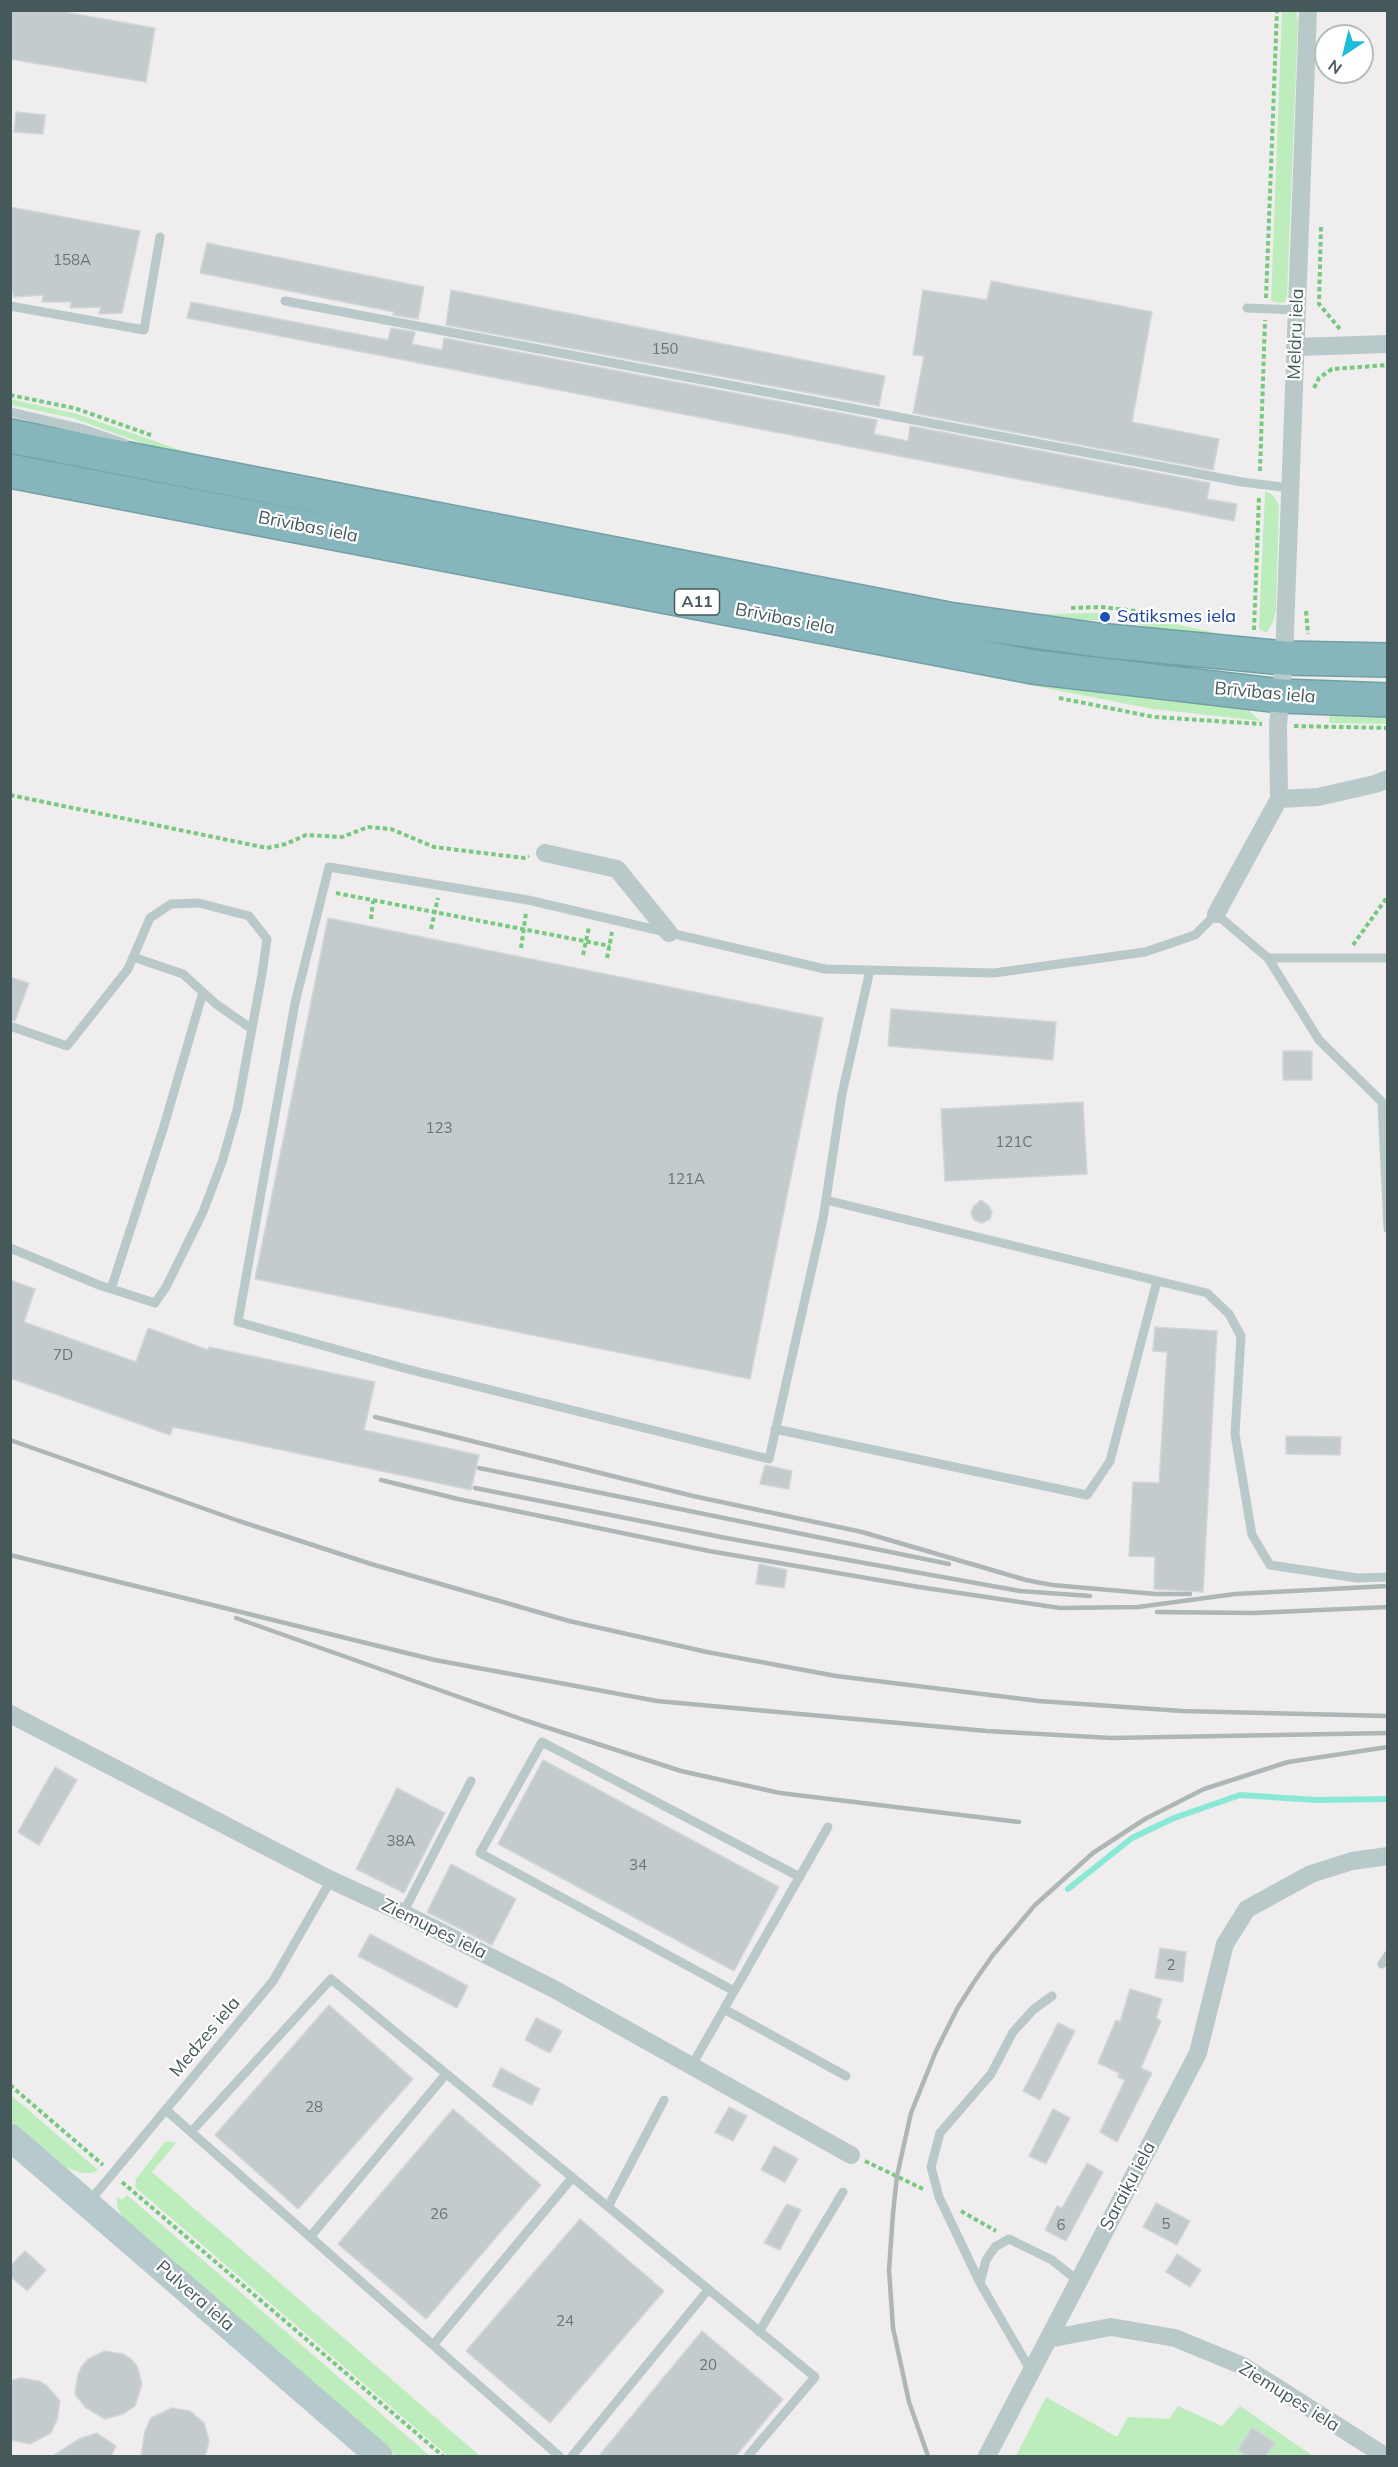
<!DOCTYPE html>
<html>
<head>
<meta charset="utf-8">
<style>
	body { margin:0 }
	#map { position:relative; width:1398px; height:2467px; overflow:hidden; background:#f0edee; font-family:Mulish,sans-serif }
	canvas { display:block }
	.frame { position:absolute; inset:0; border:12px solid #46595a; pointer-events:none }
	.north { position:absolute; left:1314px; top:24px; width:60px; height:60px; box-sizing:border-box; background:#fff; border:2px solid #b5bdbd; border-radius:50%; rotate:215deg; font-size:16px; font-weight:700; line-height:24px; text-align:center; color:#46595a }
	.north::after { content:''; display:block; margin:auto; width:21px; height:27px; background:#1ebcd9; clip-path:polygon(50% 0,100% 100%,50% 72%,0 100%) }
</style>
</head>
<body>
<div id="map">
<canvas width="1398" height="2467"></canvas>
<div class="frame"></div>
<div class="north">N</div>
</div>
<script>
const ctx = document.querySelector('canvas').getContext('2d');
ctx.lineJoin = 'round';
function fillPath(path, color) { ctx.fillStyle = color; ctx.fill(path, 'evenodd'); }
const toPath = rows => new Path2D(rows.map(r => 'M' + r).join(''));
function trace(path, color, width, dash) { ctx.strokeStyle = color; ctx.lineWidth = width; ctx.lineCap = dash ? 'butt' : 'round'; ctx.setLineDash(dash || []); ctx.stroke(path); }
function drawText(font, color, halo, rows, align = 'center') {
  ctx.font = font + ' Mulish,sans-serif'; ctx.lineWidth = 4.5; ctx.setLineDash([]); ctx.textBaseline = 'middle'; ctx.strokeStyle = halo; ctx.fillStyle = color; for (const [text, x, y, turn = 0] of rows) {
    ctx.save(); ctx.translate(x, y); ctx.rotate((+turn || 0) * Math.PI / 180); ctx.textAlign = isNaN(turn) ? turn : align; if (halo) ctx.strokeText(text, 0, 0); ctx.fillText(text, 0, 0); ctx.restore();
  }
}
fillPath(toPath([
	[1282,11,1296,11,1298,21,1287,296,1285,302,1281,303,1271,301],
	[10,399,77,414,180,450,279,473,934,599,1034,614,1102,613,1101,620,1037,622,180,457,73,418,11,405],
	[11,486,1244,707,1261,721,1153,709],
	[1265,491,1273,495,1279,505,1276,610,1273,622,1267,632,1265,632,1260,630,1259,626],
	[1133,616,1152,619,1244,639,1206,640,1132,623],
	[1330,713,1387,716,1387,724,1332,723,1329,722],
	[10,2094,98,2170,91,2173,81,2173,67,2168,11,2121],
	[168,2141,176,2143,152,2172,480,2456,448,2456,135,2187,136,2179,164,2143],
	[127,2195,247,2298,430,2456,396,2456,122,2217,117,2205,117,2197,122,2200],
	[1046,2397,1117,2437,1128,2417,1169,2419,1178,2406,1222,2426,1240,2406,1313,2456,1016,2456]
]), '#bdedbc');
trace(toPath([
	[1068,1889,1132,1838,1174,1818,1240,1795,1316,1800,1388,1799]
]), '#8ae9d6', 6);
const building = toPath([
	[10,10,53,10,155,28,146,82,10,59,10,10],
	[16,112,45,115,43,134,14,132,16,112],
	[10,207,140,231,122,313,99,314,101,307,70,308,71,302,42,302,43,295,14,297,12,289,10,289,10,207],
	[207,243,424,287,418,319,393,315,394,312,200,273,207,243],
	[991,281,1152,312,1132,422,1219,439,1213,470,913,413,924,356,913,355,923,290,987,300,991,281],
	[451,290,885,376,879,406,446,325,451,290],
	[191,302,388,340,391,328,415,332,412,344,442,350,444,338,877,420,874,434,908,441,910,426,1210,483,1207,499,1237,504,1234,521,187,318,191,302],
	[328,918,823,1018,750,1379,255,1279,328,918],
	[10,977,29,983,15,1021,10,1019,10,977],
	[891,1009,1056,1022,1053,1060,888,1046,891,1009],
	[1283,1051,1312,1051,1312,1080,1283,1080,1283,1051],
	[1083,1102,1087,1174,945,1181,941,1109,1083,1102],
	[981,1200,989,1206,992,1212,990,1219,982,1223,974,1220,971,1214,973,1207,981,1200],
	[10,1280,35,1289,24,1322,136,1362,148,1328,208,1350,209,1347,375,1382,364,1430,479,1455,471,1490,173,1427,170,1435,10,1378,10,1280],
	[1155,1327,1217,1331,1203,1592,1154,1589,1155,1557,1129,1556,1133,1482,1159,1483,1167,1352,1153,1351,1155,1327],
	[1286,1436,1341,1437,1340,1455,1286,1454,1286,1436],
	[765,1465,792,1471,789,1489,760,1484,765,1465],
	[759,1564,787,1570,784,1588,756,1584,759,1564],
	[543,1760,779,1887,734,1971,498,1844,543,1760],
	[55,1767,77,1780,39,1845,18,1832,55,1767],
	[397,1788,445,1813,404,1893,356,1869,397,1788],
	[451,1864,516,1899,492,1945,427,1912,451,1864],
	[370,1934,468,1986,457,2008,358,1956,370,1934],
	[1160,1948,1186,1952,1183,1982,1155,1978,1160,1948],
	[1130,1989,1162,1999,1156,2018,1161,2021,1141,2068,1152,2073,1117,2142,1100,2132,1125,2080,1118,2077,1119,2073,1098,2063,1116,2020,1120,2022,1130,1989],
	[329,2005,413,2079,298,2209,215,2135,329,2005],
	[536,2018,562,2031,550,2053,525,2040,536,2018],
	[1058,2023,1075,2031,1040,2100,1023,2091,1058,2023],
	[501,2068,540,2089,532,2105,492,2086,501,2068],
	[729,2107,747,2116,733,2141,715,2132,729,2107],
	[453,2109,541,2185,426,2319,338,2244,453,2109],
	[1053,2109,1070,2118,1046,2164,1029,2156,1053,2109],
	[774,2146,798,2159,785,2182,761,2170,774,2146],
	[1087,2163,1103,2172,1066,2241,1045,2230,1057,2206,1062,2208,1087,2163],
	[1156,2203,1190,2221,1177,2245,1143,2227,1156,2203],
	[787,2204,801,2210,780,2250,764,2243,787,2204],
	[580,2219,664,2291,550,2423,466,2351,580,2219],
	[25,2251,46,2270,27,2291,10,2276,10,2266,25,2251],
	[1177,2254,1201,2270,1190,2287,1166,2272,1177,2254],
	[702,2331,783,2399,735,2457,598,2457,702,2331],
	[105,2351,123,2354,131,2359,137,2366,142,2384,135,2406,123,2414,105,2419,85,2407,75,2394,78,2374,82,2366,88,2359,105,2351],
	[21,2378,39,2381,47,2386,60,2401,57,2420,51,2433,30,2444,10,2440,10,2381,21,2378],
	[172,2408,190,2411,204,2423,209,2441,205,2457,141,2457,145,2431,151,2418,172,2408],
	[1252,2427,1275,2443,1265,2457,1247,2457,1238,2450,1252,2427],
	[97,2433,116,2446,111,2457,51,2457,79,2439,97,2433]
]);
fillPath(building, '#c4cbcd');
trace(building, '#d1d6d9', 1.5);
const highway = toPath([
	[10,436,948,619,1098,640,1284,658,1388,660],
	[10,471,1033,667,1281,696,1388,700]
]);
trace(highway, '#71a1a7', 36);
trace(toPath([
	[1321,227,1319,304,1340,329],
	[1266,298,1277,10],
	[1314,388,1319,378,1332,369,1388,365],
	[10,395,74,408,151,435],
	[1260,471,1265,320],
	[1071,608,1102,607,1136,611,1176,620],
	[1306,611,1308,634],
	[1254,630,1259,497],
	[1059,698,1154,717,1262,724],
	[1294,726,1388,728],
	[10,795,267,848,286,844,306,835,342,837,368,827,391,829,434,847,524,858,529,856],
	[336,893,610,946],
	[371,919,373,901],
	[431,929,438,898],
	[1353,945,1388,896],
	[521,948,526,913],
	[583,955,589,927],
	[607,958,612,932],
	[10,2085,103,2165],
	[865,2161,923,2189],
	[122,2182,443,2456],
	[961,2211,996,2231]
]), '#75ca7e', 4, [4.5, 3]);
trace(toPath([
	[285,301,1242,482,1290,488],
	[10,306,144,330,160,237],
	[1247,308,1297,310],
	[10,412,83,429,124,443],
	[133,957,183,974,216,1004,252,1029],
	[1268,958,1388,958],
	[870,970,842,1094,823,1219,769,1459,407,1369,238,1322,295,1003,329,867,528,900,825,969,870,970,994,973,1145,952,1195,935,1216,914,1268,958,1319,1040,1382,1102,1388,1229],
	[10,1026,67,1046,128,969,150,918,171,904,199,903,249,916,267,939,262,974,237,1110,222,1162,203,1212,166,1287,155,1303,99,1285,10,1248],
	[826,1200,1207,1293,1229,1314,1241,1336,1235,1434,1252,1535,1270,1565,1357,1578,1388,1577],
	[111,1289,164,1126,203,992],
	[775,1429,1087,1495,1110,1461,1157,1281],
	[403,1913,471,1781],
	[1382,1964,1388,1955],
	[734,1991,480,1853,542,1742,800,1877],
	[724,2009,846,2076],
	[692,2065,828,1827],
	[166,2110,559,2456],
	[191,2132,331,1979,815,2377,748,2456],
	[88,2203,273,1981,331,1880],
	[608,2207,664,2100],
	[310,2237,446,2074],
	[980,2283,986,2260,995,2247,1009,2239,1052,2260,1078,2281],
	[759,2332,843,2192],
	[433,2345,572,2178],
	[1031,2371,980,2283,939,2197,931,2167,940,2133,991,2074,1013,2032,1034,2009,1052,1996],
	[572,2456,708,2290]
]), '#b9c9ca', 9);
trace(toPath([
	[1295,347,1388,344],
	[1279,799,1318,797,1375,784,1388,779],
	[545,853,617,869,669,933],
	[1216,914,1279,799,1278,725,1284,658,1308,10],
	[10,1714,331,1880,403,1913,554,1989,851,2155],
	[1048,2339,1111,2327,1175,2338,1243,2366,1385,2456],
	[987,2456,1198,2053,1225,1944,1247,1909,1311,1874,1352,1861,1388,1856]
]), '#b9c9ca', 18);
trace(toPath([
	[10,2137,379,2456]
]), '#b6c9cc', 27);
trace(highway, '#86b5bb', 33);
trace(toPath([
	[375,1417,693,1496,862,1532,1026,1580,1052,1585,1156,1594,1190,1594],
	[10,1440,239,1521,371,1564,569,1621,707,1652,836,1676,1039,1701,1182,1711,1388,1716],
	[479,1468,949,1564],
	[381,1480,458,1499,709,1551,919,1587,1060,1608,1138,1607,1235,1594,1388,1586],
	[475,1488,726,1538,1020,1591,1090,1596],
	[10,1555,435,1660,657,1701,987,1731,1111,1738,1388,1733],
	[1157,1612,1253,1613,1388,1607],
	[236,1618,524,1720,681,1771,780,1793,1019,1822],
	[928,2456,909,2402,893,2328,889,2270,893,2213,897,2176,911,2113,936,2051,957,2009,974,1982,993,1955,1035,1905,1093,1853,1145,1819,1204,1789,1288,1762,1388,1747]
]), '#afb6b7', 4.5);
for (const [x, y, r, color] of [
	[1105,617,6,"#1a4fb4"]
]) { const dot = new Path2D(); dot.arc(x, y, r, 0, 2 * Math.PI); ctx.fillStyle = color; ctx.fill(dot); trace(dot, '#fff', 2); }
drawText('15px', '#667677', null, [
	["158A",72,260],
	["150",665,349],
	["123",439,1128],
	["121C",1014,1142],
	["121A",686,1179],
	["7D",63,1355],
	["38A",401,1841],
	["34",638,1865],
	["2",1171,1965],
	["28",314,2107],
	["26",439,2214],
	["5",1166,2224],
	["6",1061,2225],
	["24",565,2321],
	["20",708,2365]
]);
for (const [x, y, w] of [
	[697,602,45]
]) { const box = new Path2D(); box.roundRect(x - w / 2, y - 13, w, 26, 4.5); ctx.fillStyle = '#fff'; ctx.fill(box); trace(box, '#46595a', 1.5); }
drawText('bold 16px', '#46595a', null, [
	["A11",697,602]
]);
drawText('18px', '#46595a', '#fff', [
	["Meldru iela",1296,334,-88],
	["Brīvības iela",308,527,11],
	["Brīvības iela",785,619,11],
	["Brīvības iela",1265,693,5],
	["Ziemupes iela",434,1929,26],
	["Medzes iela",205,2037,-50],
	["Saraiķu iela",1128,2186,-62],
	["Pulvera iela",195,2296,41],
	["Ziemupes iela",1289,2397,32]
]);
drawText('18px', '#164399', '#fff', [
	["Satiksmes iela",1117,617]
], 'left');
</script>
</body>
</html>
